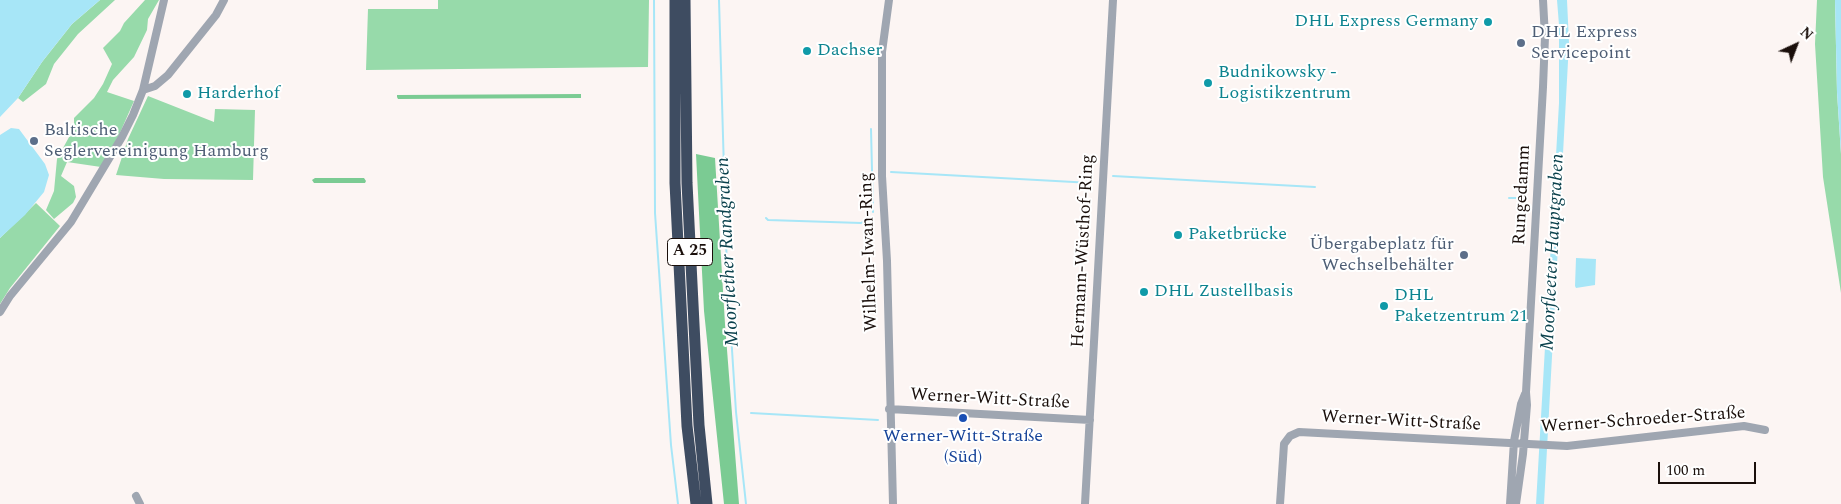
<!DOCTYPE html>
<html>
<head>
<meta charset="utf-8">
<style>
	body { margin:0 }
	#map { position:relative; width:1841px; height:504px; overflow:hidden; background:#fcf5f3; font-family:Spectral,serif }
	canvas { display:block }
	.north { position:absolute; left:1771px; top:20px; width:50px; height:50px; -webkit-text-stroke:4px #fff; paint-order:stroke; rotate:43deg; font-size:14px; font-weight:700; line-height:20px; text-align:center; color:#1a0f0b }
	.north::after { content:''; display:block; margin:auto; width:18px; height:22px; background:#1a0f0b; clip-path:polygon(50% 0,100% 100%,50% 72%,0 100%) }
	.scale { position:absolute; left:1658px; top:462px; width:98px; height:22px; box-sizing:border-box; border:2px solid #1a0f0b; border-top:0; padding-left:6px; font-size:15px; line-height:18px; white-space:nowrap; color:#1a0f0b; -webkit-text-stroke:4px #fff; paint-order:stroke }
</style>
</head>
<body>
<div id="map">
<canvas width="1841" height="504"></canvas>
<div class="north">N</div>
<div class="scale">100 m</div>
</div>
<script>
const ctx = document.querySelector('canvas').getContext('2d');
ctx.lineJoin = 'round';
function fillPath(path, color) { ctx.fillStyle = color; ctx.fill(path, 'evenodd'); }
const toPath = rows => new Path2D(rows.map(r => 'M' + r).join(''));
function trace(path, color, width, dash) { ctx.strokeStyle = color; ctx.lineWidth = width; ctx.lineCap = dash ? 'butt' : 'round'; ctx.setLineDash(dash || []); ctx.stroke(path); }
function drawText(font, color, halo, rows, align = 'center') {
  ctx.font = font + ' Spectral,serif'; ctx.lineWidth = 4; ctx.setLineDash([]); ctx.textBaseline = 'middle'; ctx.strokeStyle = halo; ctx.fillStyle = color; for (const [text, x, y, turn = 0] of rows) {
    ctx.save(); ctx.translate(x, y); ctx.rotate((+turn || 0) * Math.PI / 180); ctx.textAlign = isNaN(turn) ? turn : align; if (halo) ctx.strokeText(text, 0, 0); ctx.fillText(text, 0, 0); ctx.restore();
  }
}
fillPath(toPath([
	[100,0,115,0,78,34,54,64,46,84,23,102,18,98,42,62,72,24],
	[145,0,159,0,148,19,147,30,134,57,113,80,107,92,134,101,119,135,101,167,67,162,61,176,74,186,76,197,73,203,54,219,46,210,54,191,57,159,74,128,74,118,94,98,103,84,112,64,103,48,120,31,124,23],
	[438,0,649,0,648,67,366,70,368,9,438,9],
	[1817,0,1835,0,1837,92,1841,154,1841,293,1823,177,1815,44],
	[148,96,214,122,215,109,255,110,253,180,164,179,116,175,128,139],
	[36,203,60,226,10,288,0,304,0,238]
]), '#97daaa');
fillPath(toPath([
	[581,94,581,98,398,99,397,97,397,95],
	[696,154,715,158,725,324,739,504,724,504,704,311],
	[315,178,364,178,366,181,365,183,314,183,312,180]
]), '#7bcb93');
fillPath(toPath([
	[0,0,100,0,72,24,42,62,18,98,0,117],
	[1557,0,1567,0,1569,43,1544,504,1536,504,1559,103,1559,25],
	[1835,0,1841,0,1841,154,1837,92],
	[11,128,19,129,45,164,49,175,44,192,25,215,0,238,0,135],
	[1576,258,1596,259,1595,285,1576,288,1575,286]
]), '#a7e6f7');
trace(toPath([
	[654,0,655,213,671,445,678,504],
	[719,0,727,272,736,412,746,504],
	[871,129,873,212],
	[891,172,1092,183],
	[1113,176,1315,187],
	[1509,198,1520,198],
	[766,218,768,220,861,223,869,218],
	[751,413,878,420]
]), '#a7e6f7', 2);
trace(toPath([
	[889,0,882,52,882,176,887,261,893,504],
	[143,90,155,86,168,75,216,15,224,0],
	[0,312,10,296,71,222,122,137,133,115,143,90,164,0],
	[889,409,1090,420],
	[136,496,140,504],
	[1085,504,1113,0],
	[1280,504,1284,444,1290,436,1299,432,1567,446,1744,426,1765,430],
	[1510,504,1514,441,1521,404,1525,394],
	[1516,504,1523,454,1527,405,1526,392,1543,87,1545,37,1543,0]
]), '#9fa6b1', 8);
trace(toPath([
	[675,0,675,183,687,426,696,504],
	[685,0,687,183,699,425,707,504]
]), '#3e4c61', 11);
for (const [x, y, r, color] of [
	[1488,22,5,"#0f9aa8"],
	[1521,43,5,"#5c6f8a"],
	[807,51,5,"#0f9aa8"],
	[1208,83,5,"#0f9aa8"],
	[187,94,5,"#0f9aa8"],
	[34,141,5,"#5c6f8a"],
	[1178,235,5,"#0f9aa8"],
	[1464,255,5,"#5c6f8a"],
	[1144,292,5,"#0f9aa8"],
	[1384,306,5,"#0f9aa8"],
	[963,418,5,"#1a4fb4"]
]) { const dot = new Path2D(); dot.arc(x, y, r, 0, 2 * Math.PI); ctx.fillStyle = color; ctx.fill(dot); trace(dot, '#fff', 2); }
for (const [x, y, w] of [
	[690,252,45]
]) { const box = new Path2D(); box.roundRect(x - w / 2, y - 13.5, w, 27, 4); ctx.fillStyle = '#fff'; ctx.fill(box); trace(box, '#1a0f0b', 1); }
drawText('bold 16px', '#1a0f0b', null, [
	["A 25",690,252]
]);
drawText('18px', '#0d838f', '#fff', [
	["DHL Express Germany",1478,22,"right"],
	["Dachser",817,51],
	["Budnikowsky -",1218,73],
	["Logistikzentrum",1218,94],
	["Harderhof",197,94],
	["Paketbrücke",1188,235],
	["DHL Zustellbasis",1154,292],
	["DHL",1394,296],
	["Paketzentrum 21",1394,317]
], 'left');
drawText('18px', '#4e5e75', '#fff', [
	["DHL Express",1531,33],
	["Servicepoint",1531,54],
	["Baltische",44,131],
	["Seglervereinigung Hamburg",44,152],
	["Übergabeplatz für",1454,245,"right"],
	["Wechselbehälter",1454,266,"right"]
], 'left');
drawText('18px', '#1a0f0b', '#fff', [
	["Rungedamm",1523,195,-87],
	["Hermann-Wüsthof-Ring",1084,251,-87],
	["Wilhelm-Iwan-Ring",870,252,-92],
	["Werner-Witt-Straße",990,400,3],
	["Werner-Schroeder-Straße",1643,421,-4],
	["Werner-Witt-Straße",1401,422,3]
]);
drawText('18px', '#164399', '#fff', [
	["Werner-Witt-Straße",963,437],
	["(Süd)",963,458]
]);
drawText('italic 19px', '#0a414c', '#fff', [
	["Moorflether Randgraben",729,252,-93],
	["Moorfleeter Hauptgraben",1554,252,-87]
]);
</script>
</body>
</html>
